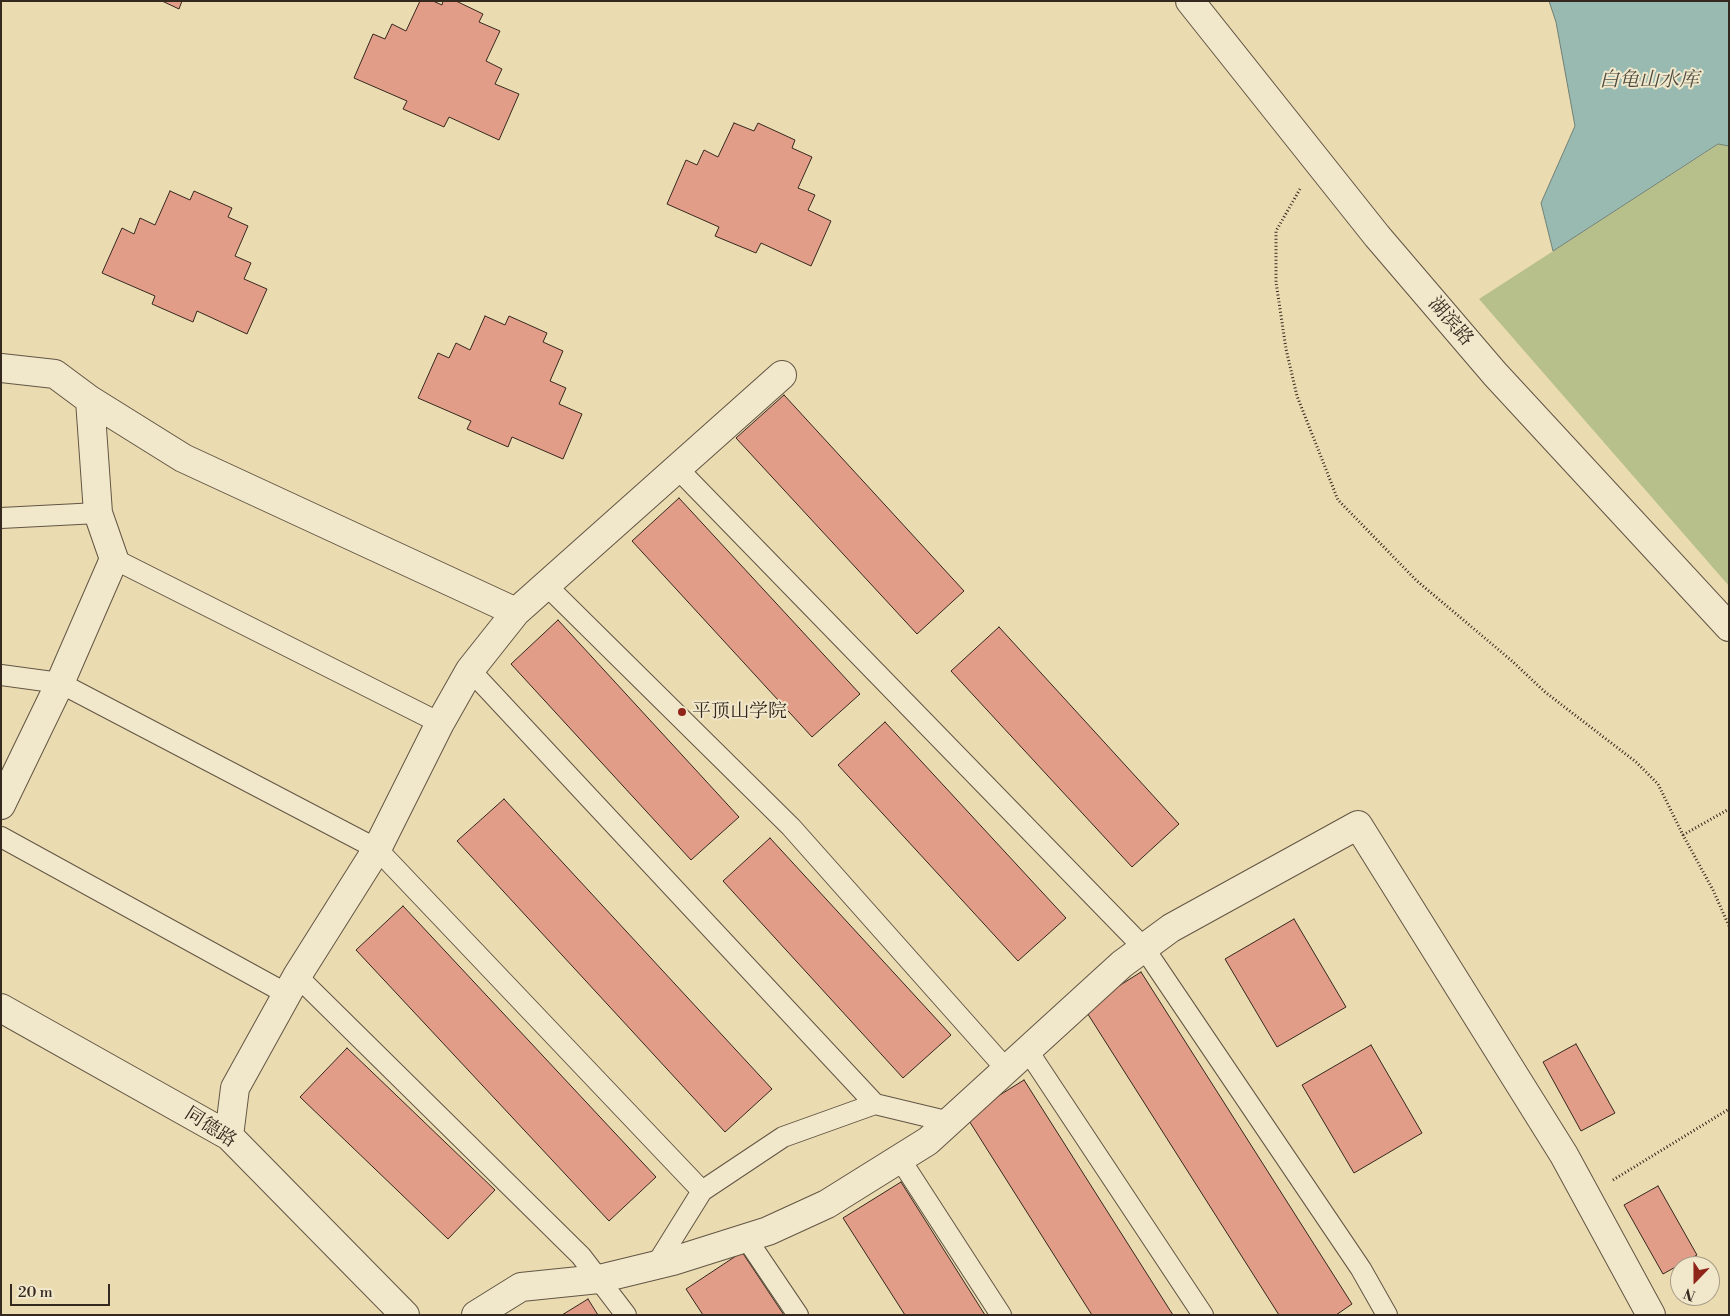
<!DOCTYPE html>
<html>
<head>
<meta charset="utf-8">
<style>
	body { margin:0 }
	#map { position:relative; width:1730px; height:1316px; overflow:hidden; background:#eadbb1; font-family:"Libre Bodoni",serif }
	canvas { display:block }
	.frame { position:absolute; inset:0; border:2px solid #35281e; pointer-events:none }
	.north { position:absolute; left:1670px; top:1256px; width:50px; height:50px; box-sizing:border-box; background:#f1e8cc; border:1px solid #a69b86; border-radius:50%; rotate:202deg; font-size:14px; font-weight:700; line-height:20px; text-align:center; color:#35281e }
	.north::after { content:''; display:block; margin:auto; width:18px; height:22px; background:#8f2418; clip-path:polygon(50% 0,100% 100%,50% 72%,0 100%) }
	.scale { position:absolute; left:10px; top:1284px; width:100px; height:22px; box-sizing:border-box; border:2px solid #35281e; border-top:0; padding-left:6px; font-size:15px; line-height:18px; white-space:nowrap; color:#35281e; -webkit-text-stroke:4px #f1e8cc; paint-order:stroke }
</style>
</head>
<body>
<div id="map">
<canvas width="1730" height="1316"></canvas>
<div class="frame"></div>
<div class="north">N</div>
<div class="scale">20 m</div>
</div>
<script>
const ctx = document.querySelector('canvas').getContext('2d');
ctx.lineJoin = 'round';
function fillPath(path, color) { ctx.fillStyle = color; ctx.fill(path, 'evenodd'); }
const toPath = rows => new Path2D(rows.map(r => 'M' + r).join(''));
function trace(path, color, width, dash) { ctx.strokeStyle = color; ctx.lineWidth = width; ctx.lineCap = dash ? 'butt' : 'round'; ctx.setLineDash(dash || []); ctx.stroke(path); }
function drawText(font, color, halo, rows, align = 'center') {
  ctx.font = font + ' "Libre Bodoni","Noto Serif SC",serif'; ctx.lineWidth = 4; ctx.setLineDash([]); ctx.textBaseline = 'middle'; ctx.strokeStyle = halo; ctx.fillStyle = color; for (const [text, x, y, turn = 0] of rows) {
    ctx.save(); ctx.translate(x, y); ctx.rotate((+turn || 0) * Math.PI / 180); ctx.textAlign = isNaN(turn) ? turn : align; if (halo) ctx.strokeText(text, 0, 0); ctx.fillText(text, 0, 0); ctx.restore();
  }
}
fillPath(toPath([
	[1719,144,1729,146,1729,586,1479,299]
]), '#b7c08b');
const water = toPath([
	[1549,1,1729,1,1729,146,1718,144,1553,251,1541,203,1575,126,1556,22,1549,1]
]);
fillPath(water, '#98bab0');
trace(water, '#708076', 1);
const building = toPath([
	[162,1,182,1,179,9,162,1],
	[420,1,433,1,442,5,443,1,456,1,483,14,479,22,500,31,486,61,502,69,495,84,519,94,499,140,449,117,444,127,403,109,407,101,354,78,373,34,385,39,392,24,406,31,420,1],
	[734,123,754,131,758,123,795,140,792,148,812,157,798,188,815,195,808,210,831,221,811,266,761,243,756,253,715,236,719,227,667,204,686,160,697,165,704,150,718,157,734,123],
	[170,191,190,200,194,191,232,208,228,217,248,226,235,256,251,263,244,279,267,289,247,334,197,311,193,322,152,304,155,296,102,273,122,228,134,234,140,218,155,225,170,191],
	[485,316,505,325,509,316,547,333,543,342,563,351,550,381,566,388,559,404,582,414,563,459,512,437,508,447,467,429,471,421,418,398,438,353,449,358,456,343,470,350,485,316],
	[784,395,964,591,917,634,736,438,784,395],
	[679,498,860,694,812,737,632,541,679,498],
	[558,620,739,817,691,860,511,664,558,620],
	[999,627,1179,824,1132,867,951,671,999,627],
	[885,722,1066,918,1018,961,838,765,885,722],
	[504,799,772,1089,725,1132,457,841,504,799],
	[770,838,951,1035,903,1078,723,881,770,838],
	[403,906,656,1177,609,1221,356,950,403,906],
	[1294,919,1346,1007,1277,1047,1225,959,1294,919],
	[1141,972,1352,1304,1336,1315,1279,1315,1084,1008,1141,972],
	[1576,1044,1615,1113,1581,1131,1543,1062,1576,1044],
	[1371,1045,1422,1133,1354,1173,1302,1085,1371,1045],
	[347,1048,495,1190,448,1239,300,1097,347,1048],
	[1024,1080,1173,1315,1092,1315,966,1116,1024,1080],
	[901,1182,985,1315,905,1315,843,1218,901,1182],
	[1658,1186,1697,1255,1663,1274,1624,1205,1658,1186],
	[742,1252,784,1315,703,1315,686,1289,742,1252],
	[588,1299,598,1315,562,1315,588,1299]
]);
fillPath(building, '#e29d88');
trace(building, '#35281e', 1);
const service = toPath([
	[678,469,1144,948,1361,1269,1387,1315],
	[1,518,98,513],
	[114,559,440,723],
	[546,585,791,827,1007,1070],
	[470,670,875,1104],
	[1,675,60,683,377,849,702,1191],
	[1,837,287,994],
	[297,976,581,1256,626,1315],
	[1028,1051,1203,1315],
	[900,1159,1001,1315],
	[746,1238,798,1315],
	[656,1265,702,1191,783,1137,875,1104,950,1122]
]);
const minor = toPath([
	[1,368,55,374,90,400,183,458,516,612],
	[1,805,60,683,114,559,98,513,90,400],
	[1,1008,229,1136,405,1315],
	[229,1136,235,1088,297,976,377,849,440,723,470,670,516,612,782,375],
	[476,1315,521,1287,599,1279,673,1261,768,1231,827,1204,928,1141,1122,964,1171,928,1358,825,1564,1155,1651,1315]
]);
const tertiary = toPath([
	[1190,1,1377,236,1495,374,1729,627]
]);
trace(service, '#625543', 22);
trace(minor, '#625543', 30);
trace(tertiary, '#625543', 30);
trace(toPath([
	[1300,189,1276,231,1276,282,1286,349,1297,396,1338,500,1417,581,1512,661,1545,692,1636,762,1658,784,1683,835,1713,890,1729,926],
	[1683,835,1729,809],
	[1613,1180,1729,1109]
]), '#35281e', 3, [1, 2.5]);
trace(service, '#f1e8cc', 20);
trace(minor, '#f1e8cc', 28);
trace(tertiary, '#f1e8cc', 28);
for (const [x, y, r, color] of [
	[682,712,5,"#8f2418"]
]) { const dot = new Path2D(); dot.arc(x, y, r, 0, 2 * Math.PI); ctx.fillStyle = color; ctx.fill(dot); trace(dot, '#f1e8cc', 2); }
drawText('19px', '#35281e', '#f1e8cc', [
	["湖滨路",1450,322,49],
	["同德路",210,1128,33]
]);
drawText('19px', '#35281e', '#f1e8cc', [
	["平顶山学院",692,712]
], 'left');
drawText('italic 20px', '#4e4c42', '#f1e8cc', [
	["白龟山水库",1649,81]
]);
</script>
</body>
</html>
